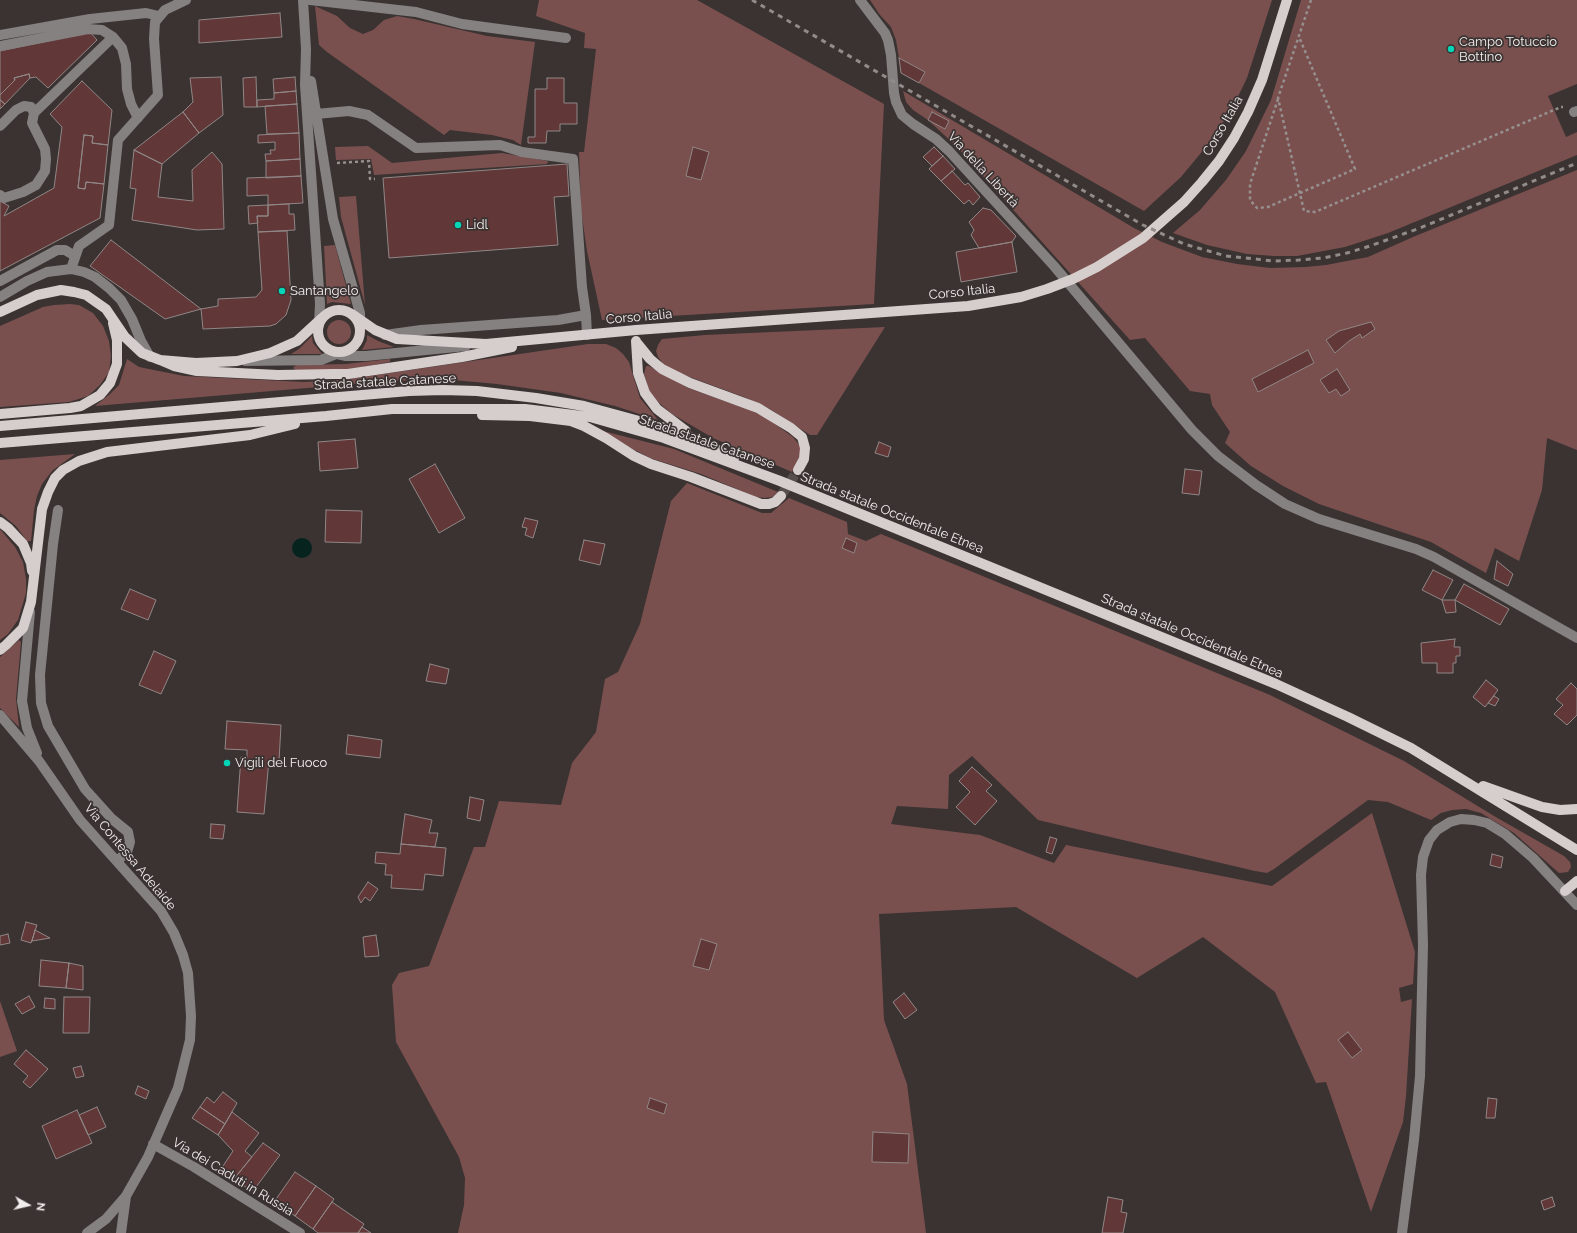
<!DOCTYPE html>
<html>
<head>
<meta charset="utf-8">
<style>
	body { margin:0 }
	#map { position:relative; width:1577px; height:1233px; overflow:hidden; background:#3a3332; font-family:Raleway,sans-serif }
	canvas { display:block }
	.north { position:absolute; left:8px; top:1185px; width:40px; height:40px; -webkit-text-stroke:3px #3a3332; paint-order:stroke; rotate:98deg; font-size:11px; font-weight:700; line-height:16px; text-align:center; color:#f3eeee }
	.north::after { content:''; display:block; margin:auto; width:14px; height:18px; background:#f3eeee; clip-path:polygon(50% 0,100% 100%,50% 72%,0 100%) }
</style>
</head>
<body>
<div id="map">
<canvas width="1577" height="1233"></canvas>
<div class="north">N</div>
</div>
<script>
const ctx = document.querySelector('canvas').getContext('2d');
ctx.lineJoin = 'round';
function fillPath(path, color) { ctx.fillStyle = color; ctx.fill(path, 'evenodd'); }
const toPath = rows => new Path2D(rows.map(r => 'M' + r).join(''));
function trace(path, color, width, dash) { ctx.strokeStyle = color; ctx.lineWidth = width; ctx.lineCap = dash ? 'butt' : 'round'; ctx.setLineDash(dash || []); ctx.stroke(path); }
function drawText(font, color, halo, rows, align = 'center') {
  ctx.font = font + ' Raleway,sans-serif'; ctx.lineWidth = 3.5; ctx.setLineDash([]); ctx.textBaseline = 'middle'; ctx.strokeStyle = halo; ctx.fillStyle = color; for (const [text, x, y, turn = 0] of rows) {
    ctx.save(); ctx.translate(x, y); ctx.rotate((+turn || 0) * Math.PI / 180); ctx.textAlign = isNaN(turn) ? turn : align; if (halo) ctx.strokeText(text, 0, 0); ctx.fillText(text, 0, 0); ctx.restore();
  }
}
fillPath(toPath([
	[539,0,697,0,884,104,874,304,602,320,587,251,581,210,579,152,584,152,596,49,584,48,585,33,536,16],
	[870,0,1272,0,1247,78,1231,111,1205,148,1181,177,1144,211,919,83,925,72,899,58,896,40,891,27,880,15],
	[1301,0,1577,0,1577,84,1548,96,1566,137,1577,132,1577,155,1388,233,1345,247,1297,256,1274,256,1247,254,1207,245,1173,233,1200,210,1226,180,1246,151,1271,100],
	[315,6,337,16,350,28,363,34,373,30,384,20,397,16,414,19,487,36,535,42,521,145,513,140,492,135,450,130,444,135,327,52,319,45],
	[903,91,1134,228,1162,242,1202,257,1237,264,1270,268,1305,267,1326,265,1368,257,1413,237,1577,170,1577,450,1547,438,1542,490,1519,561,1495,548,1486,573,1431,542,1319,504,1283,486,1251,466,1225,443,1230,432,1212,405,1210,394,1190,391,1145,338,1130,340,956,146,928,120,913,110,906,102],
	[368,146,392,163,502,153,548,161,547,164,374,175,371,159,336,160,335,147],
	[356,196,365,305,341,217,339,197],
	[335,245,351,304,332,302,327,304,324,246],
	[70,304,79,305,93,313,103,326,109,341,111,356,109,372,100,385,88,396,69,402,0,407,0,326,43,307,54,305],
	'327 332a12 12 0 1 1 24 0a12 12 0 1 1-24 0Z',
	[885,327,817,435,810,435,770,409,744,397,679,373,664,365,658,357,656,351,658,345,662,339,705,335],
	[367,335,378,341,394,347,362,350,367,340],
	[312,336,313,343,322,354,291,354,299,349],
	[588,344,606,344,616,348,623,354,629,362,640,398,658,420,615,406,561,393,497,384,442,379,390,381,95,406,110,394,119,385,127,359,139,367,184,376,304,382,342,380],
	[390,359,390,362,347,370,297,371,293,368,296,365,346,364],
	[646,366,649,366,688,388,750,410,765,417,793,437,800,446,800,456,797,463,792,472,713,438,672,414,658,402,649,391,644,374],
	[603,431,674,449,778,492,772,497,765,498,756,497,701,474,650,458,629,447],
	[75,454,52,471,42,484,37,496,34,510,31,541,27,541,16,526,0,513,0,460],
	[687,483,762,513,771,513,789,498,847,522,848,534,866,541,881,534,1270,695,1404,761,1494,816,1564,856,1570,862,1571,867,1568,872,1559,873,1514,833,1481,813,1466,809,1452,810,1441,813,1431,820,1388,802,1368,800,1274,869,1267,873,1255,871,1038,820,972,756,949,775,948,809,897,806,891,824,980,835,1054,863,1066,845,1272,886,1372,813,1415,952,1413,984,1399,988,1401,1002,1412,999,1406,1096,1403,1122,1371,1212,1326,1082,1316,1083,1275,992,1203,937,1137,978,1016,907,879,914,884,1020,907,1084,926,1233,458,1233,464,1205,465,1178,459,1157,396,1042,392,985,399,973,429,966,474,847,485,847,499,801,561,805,572,763,596,732,605,679,618,672,640,624,671,501],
	[0,529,15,547,23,562,26,579,26,593,18,620,8,634,0,640],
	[19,640,21,642,16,699,19,727,0,708,0,657],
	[0,1001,17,1051,0,1057]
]), '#7a504f');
fillPath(toPath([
	'292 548a10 10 0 1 1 20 0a10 10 0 1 1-20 0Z'
]), '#06231d');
const building = toPath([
	[280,13,282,37,199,43,199,20,280,13],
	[90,32,97,40,48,88,36,77,30,78,29,74,14,78,15,80,0,95,0,51,90,32],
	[899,58,925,72,919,83,901,73,899,58],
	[29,74,30,78,5,104,0,100,0,95,15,80,14,78,29,74],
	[221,77,223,115,199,133,183,112,193,102,190,78,221,77],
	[256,77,257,107,244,107,243,78,256,77],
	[295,77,296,91,274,93,273,79,295,77],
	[547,78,564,78,564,103,577,103,577,124,560,124,560,131,547,131,546,143,528,143,528,137,535,137,535,89,547,89,547,78],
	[82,81,112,110,108,145,92,143,93,136,84,135,78,188,85,189,86,182,104,184,100,218,0,271,0,201,9,206,4,216,54,188,62,127,50,114,82,81],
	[296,91,297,104,257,107,257,100,274,99,274,93,296,91],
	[0,100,5,104,0,109,0,100],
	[297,104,299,133,267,134,265,106,297,104],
	[183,112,199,133,162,164,134,150,183,112],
	[932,112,949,121,945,129,928,120,932,112],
	[299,133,300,159,266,161,265,154,271,154,270,150,275,150,275,142,258,143,258,135,299,133],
	[84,135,93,136,92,143,108,145,104,184,86,182,85,189,78,188,84,135],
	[693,147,709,152,701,180,686,176,693,147],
	[934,147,943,156,932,166,923,157,934,147],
	[134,150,162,164,158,197,193,201,192,170,212,152,222,164,224,229,197,230,132,220,136,189,130,188,134,150],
	[943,156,955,169,941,181,929,169,943,156],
	[300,159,301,176,266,178,266,161,300,159],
	[567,164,569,196,554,197,558,245,389,258,383,178,567,164],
	[952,171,965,185,968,183,980,197,973,205,969,200,964,204,941,181,952,171],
	[301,176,303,203,268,205,268,195,247,196,247,178,301,176],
	[289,204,289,214,294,214,295,230,258,232,257,216,268,216,268,205,289,204],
	[268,205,268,216,257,216,258,223,249,224,248,206,268,205],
	[983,208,991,210,1016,236,1012,242,979,248,971,235,974,230,969,222,983,208],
	[287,231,291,300,286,315,276,324,270,326,203,329,201,309,218,306,218,299,256,297,262,290,258,232,287,231],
	[111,240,201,309,165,319,90,266,111,240],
	[1012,242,1017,272,961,282,956,252,1012,242],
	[1371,322,1375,329,1362,338,1360,334,1349,341,1335,353,1326,340,1339,331,1371,322],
	[1308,350,1314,363,1258,392,1252,379,1308,350],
	[1337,369,1350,390,1341,396,1336,389,1329,393,1320,380,1337,369],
	[355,439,358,468,320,471,318,442,355,439],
	[879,442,891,447,888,457,875,453,879,442],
	[435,464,465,518,439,533,409,479,435,464],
	[1185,469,1202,471,1199,495,1182,493,1185,469],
	[326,510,362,511,361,543,325,542,326,510],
	[525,518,538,521,533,538,525,535,527,528,522,527,525,518],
	[846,538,857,543,854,553,842,548,846,538],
	[584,540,605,544,600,565,579,560,584,540],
	[1497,561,1513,574,1508,586,1494,579,1497,561],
	[1433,570,1453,580,1442,600,1422,590,1433,570],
	[1464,584,1509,609,1500,625,1455,600,1464,584],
	[130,589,156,600,148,620,121,609,130,589],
	[1442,600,1455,600,1456,612,1446,613,1442,600],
	[1455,639,1454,647,1460,647,1460,656,1456,656,1456,663,1453,663,1453,673,1437,673,1437,663,1422,663,1421,643,1455,639],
	[154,651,176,661,161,694,139,685,154,651],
	[430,664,449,669,446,684,426,681,430,664],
	[1486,680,1498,690,1485,707,1473,697,1486,680],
	[1571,683,1577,689,1577,715,1567,725,1554,714,1563,705,1556,699,1571,683],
	[1494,696,1499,699,1495,706,1488,703,1494,696],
	[227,721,281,725,279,761,269,760,264,814,237,812,241,757,247,758,247,750,225,749,227,721],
	[348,735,382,740,380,758,346,754,348,735],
	[972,767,992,785,986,791,997,801,975,825,956,807,970,792,959,781,972,767],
	[470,797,484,800,480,821,467,818,470,797],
	[405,814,432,820,429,833,438,833,435,847,401,844,405,814],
	[211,824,225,825,223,839,210,838,211,824],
	[1050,837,1057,839,1052,854,1046,852,1050,837],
	[401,844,446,848,443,876,425,874,423,890,391,888,392,875,385,875,386,864,375,863,376,852,400,854,401,844],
	[1492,854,1503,857,1501,868,1490,865,1492,854],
	[368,882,378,889,370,901,365,897,361,903,358,897,368,882],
	[26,922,37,925,31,943,21,940,26,922],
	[35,930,50,938,32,941,35,930],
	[8,934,10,943,0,945,0,936,8,934],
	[376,935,379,956,365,957,363,937,376,935],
	[701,939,717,944,709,970,693,966,701,939],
	[41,960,69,963,66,988,39,986,41,960],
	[69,963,83,966,83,990,66,988,69,963],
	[904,993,917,1010,905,1019,893,1002,904,993],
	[29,996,35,1007,22,1014,15,1004,29,996],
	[64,997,90,997,89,1033,63,1033,64,997],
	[45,998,55,999,55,1009,44,1008,45,998],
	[1348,1032,1362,1050,1352,1058,1338,1040,1348,1032],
	[26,1050,48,1069,30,1088,23,1082,28,1076,14,1064,26,1050],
	[81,1066,84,1076,76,1078,73,1068,81,1066],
	[138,1086,149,1091,146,1099,135,1094,138,1086],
	[223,1092,237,1103,225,1124,200,1107,207,1097,214,1103,223,1092],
	[650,1098,667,1104,664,1114,647,1108,650,1098],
	[1488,1098,1497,1099,1495,1118,1486,1118,1488,1098],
	[97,1107,106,1127,88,1135,79,1115,97,1107],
	[200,1107,225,1124,218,1135,192,1118,200,1107],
	[77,1110,92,1143,56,1159,42,1126,77,1110],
	[232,1112,259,1133,245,1151,252,1157,233,1180,219,1172,233,1151,218,1135,232,1112],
	[873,1132,909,1134,908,1163,872,1162,873,1132],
	[263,1143,280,1155,253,1191,233,1180,263,1143],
	[295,1172,316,1186,295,1216,274,1202,295,1172],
	[316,1186,334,1199,313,1229,295,1216,316,1186],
	[1108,1197,1123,1200,1121,1212,1127,1213,1123,1233,1102,1233,1108,1197],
	[1552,1197,1555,1206,1544,1210,1541,1201,1552,1197],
	[332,1202,364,1224,358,1233,318,1233,313,1229,332,1202],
	[362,1227,371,1233,358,1233,362,1227]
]);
fillPath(building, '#623737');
trace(building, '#908787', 1);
trace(toPath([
	[781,496,798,470]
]), '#564f4e', 10, [10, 5]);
trace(toPath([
	[1311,0,1278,98,1304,211,1315,212,1561,107,1563,107],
	[1278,99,1250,184,1250,200,1257,208,1268,207,1355,169,1299,37],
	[337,163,369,161,370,179,375,179]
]), '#96908f', 2.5, [3, 3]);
trace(toPath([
	[303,0,306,49,305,85,320,304,319,325],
	[310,0,416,12,462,24,566,38],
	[860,0,885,33,888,40,891,55,894,93,896,102,902,115,913,124,936,139,949,151,1054,266,1192,430,1218,456,1256,485,1285,504,1319,519,1416,549,1434,557,1577,638],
	[0,35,90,19,146,13,159,16],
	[0,46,88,29,102,30,113,37,122,48,126,64,127,89,131,104,138,118],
	[311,81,333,219,360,313,360,329],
	[1574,112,1577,111],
	[316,114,349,111,368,115,416,148,500,145,522,152,573,159,582,287,586,315,587,335],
	[0,126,16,110,24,106,31,107,34,113],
	[0,195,4,198,23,192,36,185,45,171,46,159,45,149,32,123,34,113,113,37],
	[71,269,79,246,109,225,118,140,158,95,154,39,155,22,165,10,186,0],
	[0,281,57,250,65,250,75,256],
	[0,297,27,281,47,272,71,269,84,272,95,277,109,288,121,300,132,319,141,341,150,357],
	[385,335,421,330,558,320,586,315],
	[333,351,337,354,346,356,366,356,466,346],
	[245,361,321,360,341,352],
	[58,510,53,544,40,675,41,703,48,726,85,789,112,819,128,832,130,842,127,852,117,861],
	[30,612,22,701,27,728,37,753],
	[0,715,39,761,80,820,161,911,174,933,183,955,188,973,191,1016,190,1040,178,1088,148,1157,126,1196,106,1219,87,1233],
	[153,1144,194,1167,300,1233],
	[121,1233,126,1196],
	[1402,1233,1414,1140,1420,1076,1423,945,1421,875,1423,857,1429,840,1437,830,1450,822,1461,819,1474,820,1487,823,1505,834,1533,858,1577,905]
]), '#858181', 10);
trace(toPath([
	'318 331a21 21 0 1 1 42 0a21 21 0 1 1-42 0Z',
	[0,312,37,295,61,290,74,292,86,295,106,309,125,337,142,353,160,360,196,363,237,361,270,353,297,341,322,318],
	[352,314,375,330,397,339,486,344,636,330,968,306,1021,297,1047,289,1073,279,1097,267,1143,238,1184,202,1202,182,1219,161,1234,138,1248,112,1262,80,1287,0],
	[636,341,638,373,645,393,657,409,686,431],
	[637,343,650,359,662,369,690,383,758,408,791,428,802,437,805,448,804,459,798,470],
	[160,360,174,366,197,371,278,375,333,374,348,374,462,357,512,347],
	[0,414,70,408,81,406,100,395,110,383,117,364,117,340,113,323],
	[482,415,530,416,571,421,584,426,606,438,634,456,651,464,691,477,761,504,769,504,775,502,781,496],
	[0,426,409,391,443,390,477,391,536,398,584,406,665,428,695,439,734,458],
	[0,443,326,416,392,409,525,409,590,417,664,438,780,481,1276,684,1348,717,1411,748,1577,850],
	[0,522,8,528,23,544,31,563,32,571],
	[0,650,6,645,23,628,31,602,42,509,48,492,55,478,63,470,79,461,107,452,250,435,295,424],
	[1483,786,1542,807,1560,810,1577,809],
	[1565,891,1577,881]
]), '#d6cdcd', 10);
trace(toPath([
	[752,0,1143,225,1184,244,1226,256,1274,261,1299,260,1323,258,1347,253,1370,246,1420,228,1577,163]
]), '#918b8a', 3, [5, 5]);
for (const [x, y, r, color] of [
	[1451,49,4,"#03d5b6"],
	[458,225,4,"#03d5b6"],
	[282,291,4,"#03d5b6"],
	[227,763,4,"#03d5b6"]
]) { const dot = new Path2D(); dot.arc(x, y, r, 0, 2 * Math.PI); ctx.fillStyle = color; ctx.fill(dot); trace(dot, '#3a3332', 1.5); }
drawText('13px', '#f3eeee', '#3a3332', [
	["Campo Totuccio",1459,42],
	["Bottino",1459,57],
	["Lidl",466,225],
	["Santangelo",290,291],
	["Vigili del Fuoco",235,763]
], 'left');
drawText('13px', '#f3eeee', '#3a3332', [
	["Corso Italia",1223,126,-60],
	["Via della Libertà",983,170,47],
	["Corso Italia",962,292,-6],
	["Corso Italia",639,317,-5],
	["Strada statale Catanese",385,382,-3],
	["Strada statale Catanese",707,442,19],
	["Strada statale Occidentale Etnea",892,513,22],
	["Strada statale Occidentale Etnea",1192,636,23],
	["Via Contessa Adelaide",130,857,50],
	["Via dei Caduti in Russia",233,1177,31]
]);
</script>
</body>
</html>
